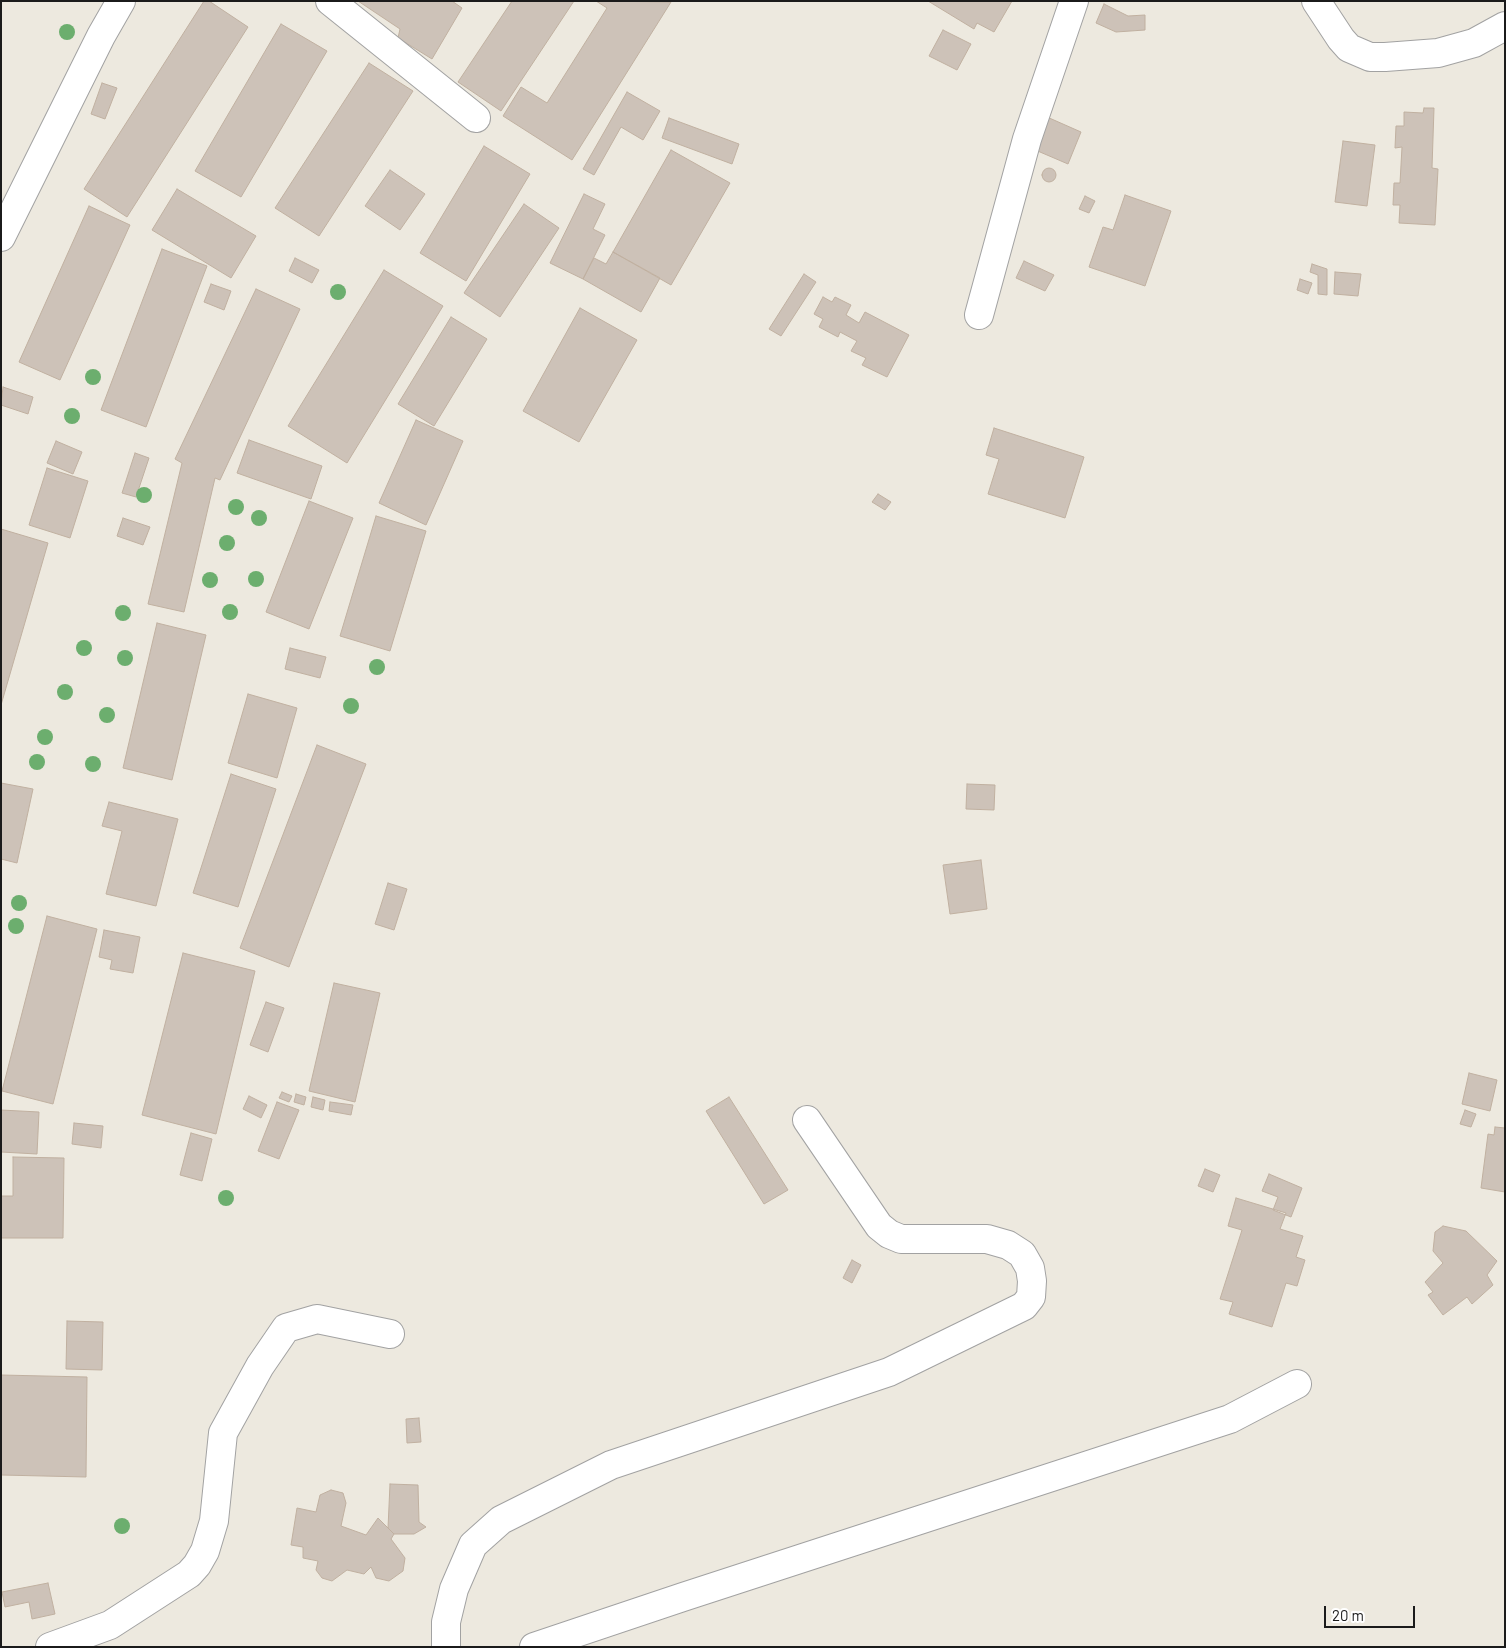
<!DOCTYPE html>
<html>
<head>
<meta charset="utf-8">
<style>
	body { margin:0 }
	#map { position:relative; width:1506px; height:1648px; overflow:hidden; background:#ede9df; font-family:Barlow,sans-serif }
	canvas { display:block }
	.frame { position:absolute; inset:0; border:2px solid #1b1b1b; pointer-events:none }
	.scale { position:absolute; left:1324px; top:1606px; width:91px; height:22px; box-sizing:border-box; border:2px solid #1b1b1b; border-top:0; padding-left:6px; font-size:15px; line-height:18px; white-space:nowrap; color:#1b1b1b; -webkit-text-stroke:4px #fff; paint-order:stroke }
</style>
</head>
<body>
<div id="map">
<canvas width="1506" height="1648"></canvas>
<div class="frame"></div>
<div class="scale">20 m</div>
</div>
<script>
const ctx = document.querySelector('canvas').getContext('2d');
ctx.lineJoin = 'round';
function fillPath(path, color) { ctx.fillStyle = color; ctx.fill(path, 'evenodd'); }
const toPath = rows => new Path2D(rows.map(r => 'M' + r).join(''));
function trace(path, color, width, dash) { ctx.strokeStyle = color; ctx.lineWidth = width; ctx.lineCap = dash ? 'butt' : 'round'; ctx.setLineDash(dash || []); ctx.stroke(path); }
const building = toPath([
	[204,1,209,1,248,27,127,217,84,189,204,1],
	[358,1,452,1,462,8,432,59,398,38,400,29,358,1],
	[512,1,574,1,501,111,458,82,512,1],
	[596,1,671,2,572,160,503,116,521,87,547,103,607,8,596,1],
	[928,1,1012,1,994,32,977,23,974,29,928,1],
	[1104,4,1128,16,1145,15,1145,30,1116,32,1096,23,1104,4],
	[281,24,327,51,241,197,195,171,281,24],
	[943,30,971,44,957,70,929,56,943,30],
	[369,63,413,91,319,236,275,208,369,63],
	[102,83,117,88,105,119,91,114,102,83],
	[627,92,660,111,643,140,621,127,594,175,583,169,627,92],
	[1424,108,1434,108,1432,168,1438,169,1435,225,1399,223,1400,205,1393,205,1394,183,1400,183,1402,147,1395,148,1396,126,1404,126,1404,112,1423,113,1424,108],
	[1047,117,1081,132,1068,164,1033,149,1047,117],
	[669,118,739,144,732,164,662,138,669,118],
	[1343,141,1375,145,1367,206,1335,202,1343,141],
	[484,146,530,174,466,281,420,253,484,146],
	[671,150,730,183,671,285,613,252,671,150],
	'1042 175a7 7 0 1 1 14 0a7 7 0 1 1-14 0Z',
	[390,170,425,194,400,230,365,206,390,170],
	[177,189,256,236,231,278,152,230,177,189],
	[584,194,605,204,593,229,605,235,583,279,550,263,584,194],
	[1125,195,1171,211,1145,286,1089,267,1103,227,1113,230,1125,195],
	[1085,196,1095,201,1089,213,1079,209,1085,196],
	[524,204,559,228,500,317,464,293,524,204],
	[89,206,130,225,60,380,19,362,89,206],
	[162,249,207,266,146,427,101,410,162,249],
	[613,252,660,278,641,312,583,279,594,258,606,264,613,252],
	[295,258,319,270,312,283,289,271,295,258],
	[1024,261,1054,275,1045,291,1016,278,1024,261],
	[1312,264,1327,269,1327,295,1318,294,1318,275,1310,272,1312,264],
	[384,270,443,306,347,463,288,426,384,270],
	[1335,272,1361,274,1358,296,1334,294,1335,272],
	[804,274,816,282,781,336,769,329,804,274],
	[1300,279,1312,283,1308,294,1297,290,1300,279],
	[211,284,231,291,224,310,204,302,211,284],
	[256,289,300,309,220,480,215,478,184,612,148,604,182,463,175,459,256,289],
	[823,297,832,302,835,297,851,305,846,315,859,323,865,312,909,335,887,377,862,365,866,358,851,351,857,341,840,332,838,337,819,327,823,319,814,314,823,297],
	[580,308,637,340,579,442,523,411,580,308],
	[451,317,487,339,434,426,398,404,451,317],
	[3,387,33,397,28,414,1,405,3,387],
	[416,420,463,441,426,525,379,503,416,420],
	[994,428,1084,457,1065,518,988,494,999,459,986,455,994,428],
	[249,440,322,466,311,499,237,473,249,440],
	[56,441,82,452,73,474,47,463,56,441],
	[135,453,149,458,136,497,122,493,135,453],
	[47,468,88,481,70,538,29,525,47,468],
	[878,494,891,502,885,510,872,502,878,494],
	[309,501,353,518,309,629,266,612,309,501],
	[376,516,426,531,390,651,340,636,376,516],
	[123,518,150,527,143,545,117,536,123,518],
	[1,529,48,543,1,705,1,529],
	[157,623,206,635,172,780,123,768,157,623],
	[290,648,326,657,320,678,285,669,290,648],
	[248,694,297,708,277,778,228,763,248,694],
	[317,745,366,764,289,967,240,948,317,745],
	[231,774,276,789,238,907,193,893,231,774],
	[1,783,33,789,17,863,1,859,1,783],
	[967,784,995,785,994,810,966,809,967,784],
	[109,802,178,819,156,906,106,894,122,831,102,826,109,802],
	[981,860,987,909,950,914,943,865,981,860],
	[388,883,407,889,394,930,375,924,388,883],
	[47,916,97,929,53,1104,2,1091,47,916],
	[104,930,140,937,133,973,110,969,112,960,99,957,104,930],
	[183,953,255,971,216,1134,142,1115,183,953],
	[334,983,380,993,355,1102,309,1091,334,983],
	[266,1002,284,1008,268,1052,250,1045,266,1002],
	[1469,1073,1497,1080,1490,1111,1462,1104,1469,1073],
	[282,1092,292,1096,289,1102,279,1098,282,1092],
	[296,1094,306,1097,304,1105,294,1102,296,1094],
	[249,1096,267,1105,261,1118,243,1109,249,1096],
	[313,1097,325,1100,323,1110,311,1107,313,1097],
	[729,1097,788,1190,764,1204,706,1111,729,1097],
	[277,1102,299,1110,279,1159,258,1151,277,1102],
	[330,1102,353,1105,351,1115,329,1111,330,1102],
	[1,1110,39,1112,37,1154,1,1152,1,1110],
	[1465,1110,1476,1114,1471,1127,1460,1124,1465,1110],
	[74,1123,103,1126,101,1148,72,1144,74,1123],
	[1495,1127,1505,1128,1505,1192,1481,1188,1488,1134,1494,1135,1495,1127],
	[191,1133,212,1139,202,1181,180,1175,191,1133],
	[13,1157,64,1158,63,1238,1,1238,1,1196,13,1196,13,1157],
	[1205,1169,1220,1175,1213,1192,1198,1186,1205,1169],
	[1269,1174,1302,1188,1291,1217,1273,1210,1278,1197,1262,1191,1269,1174],
	[1236,1198,1286,1213,1280,1229,1303,1236,1296,1257,1305,1260,1297,1286,1286,1283,1272,1327,1229,1314,1233,1302,1220,1299,1242,1230,1228,1226,1236,1198],
	[1443,1226,1466,1231,1497,1261,1487,1275,1493,1285,1472,1304,1467,1297,1443,1315,1428,1295,1433,1292,1425,1282,1443,1263,1433,1251,1435,1232,1443,1226],
	[852,1260,861,1265,852,1283,843,1278,852,1260],
	[67,1321,103,1322,102,1370,66,1369,67,1321],
	[1,1375,87,1377,86,1477,1,1475,1,1375],
	[419,1418,421,1442,407,1443,406,1419,419,1418],
	[390,1484,418,1485,419,1522,426,1527,414,1534,394,1534,388,1528,390,1484],
	[331,1490,343,1493,346,1503,341,1526,366,1535,378,1518,394,1534,391,1539,405,1558,403,1571,389,1581,376,1578,371,1567,364,1574,347,1570,332,1581,322,1578,316,1570,318,1561,303,1558,303,1547,291,1545,297,1508,316,1512,320,1495,331,1490],
	[48,1583,55,1614,32,1619,29,1602,5,1607,2,1592,48,1583]
]);
fillPath(building, '#cdc2b8');
trace(building, '#c0b0a0', 1);
const minor = toPath([
	[330,1,476,118],
	[1316,1,1341,39,1349,48,1370,57,1385,57,1438,53,1474,43,1505,26],
	[1,237,101,36,121,1],
	[979,315,1027,139,1074,1],
	[50,1647,110,1625,189,1574,197,1565,205,1551,214,1521,223,1433,260,1366,286,1328,317,1319,390,1334],
	[446,1647,446,1622,454,1589,473,1545,501,1520,611,1465,889,1372,1024,1306,1031,1297,1032,1281,1030,1268,1022,1254,1008,1245,987,1239,901,1239,889,1234,879,1226,807,1120],
	[534,1647,683,1597,1230,1419,1297,1384]
]);
trace(minor, '#a2a2a2', 30);
trace(minor, '#fff', 28);
ctx.fillStyle = '#6cae6e';
for (const [x, y] of [
	[67,32],
	[338,292],
	[93,377],
	[72,416],
	[144,495],
	[236,507],
	[259,518],
	[227,543],
	[256,579],
	[210,580],
	[230,612],
	[123,613],
	[84,648],
	[125,658],
	[377,667],
	[65,692],
	[351,706],
	[107,715],
	[45,737],
	[37,762],
	[93,764],
	[19,903],
	[16,926],
	[226,1198],
	[122,1526]
]) { ctx.beginPath(); ctx.arc(x, y, 8, 0, 2 * Math.PI); ctx.fill(); }
</script>
</body>
</html>
